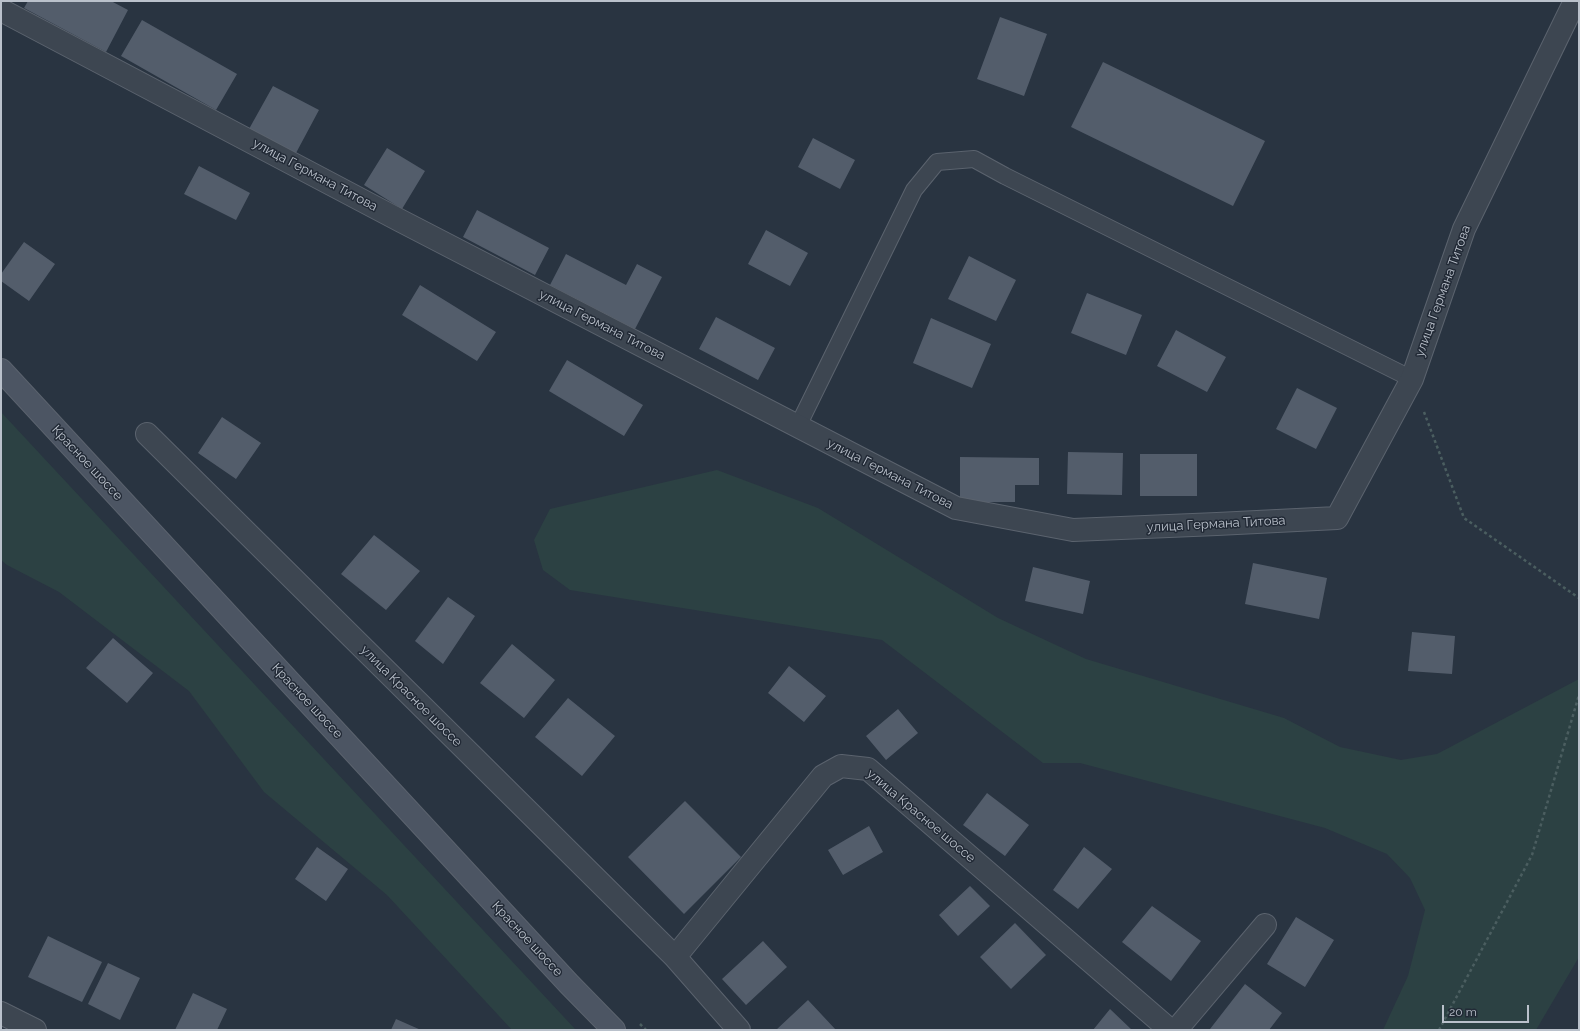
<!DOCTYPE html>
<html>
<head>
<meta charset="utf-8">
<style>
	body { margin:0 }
	#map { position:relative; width:1580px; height:1031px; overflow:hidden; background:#293441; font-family:Raleway,sans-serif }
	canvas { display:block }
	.frame { position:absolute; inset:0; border:2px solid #bac1cb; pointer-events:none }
	.scale { position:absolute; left:1442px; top:1005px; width:87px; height:18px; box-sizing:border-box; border:2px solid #bac1cb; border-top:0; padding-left:5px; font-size:12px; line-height:14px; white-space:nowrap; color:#bac1cb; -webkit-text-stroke:3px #222a36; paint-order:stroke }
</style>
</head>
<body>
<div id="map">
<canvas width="1580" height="1031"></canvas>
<div class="frame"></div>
<div class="scale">20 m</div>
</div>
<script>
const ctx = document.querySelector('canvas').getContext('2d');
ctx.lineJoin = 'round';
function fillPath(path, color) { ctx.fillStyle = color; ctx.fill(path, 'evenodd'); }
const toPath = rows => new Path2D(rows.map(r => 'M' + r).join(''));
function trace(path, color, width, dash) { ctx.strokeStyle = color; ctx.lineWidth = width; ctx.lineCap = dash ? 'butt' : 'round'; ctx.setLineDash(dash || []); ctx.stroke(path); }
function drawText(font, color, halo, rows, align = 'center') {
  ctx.font = font + ' Raleway,sans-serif'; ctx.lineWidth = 3; ctx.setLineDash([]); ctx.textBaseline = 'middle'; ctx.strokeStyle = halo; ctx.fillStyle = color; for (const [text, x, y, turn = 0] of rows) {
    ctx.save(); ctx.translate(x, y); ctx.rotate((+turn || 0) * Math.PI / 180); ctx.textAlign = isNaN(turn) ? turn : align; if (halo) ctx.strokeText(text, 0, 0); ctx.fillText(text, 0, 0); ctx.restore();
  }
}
fillPath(toPath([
	[1,412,576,1030,512,1030,387,895,264,792,189,691,59,592,7,565,1,560],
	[717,470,818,508,998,618,1086,659,1284,718,1340,747,1401,760,1437,754,1579,679,1579,957,1536,1030,1383,1030,1408,976,1425,910,1410,878,1387,854,1325,828,1080,763,1043,763,882,640,570,590,543,570,534,540,550,509]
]), '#2c4143');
fillPath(toPath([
	[28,1,111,1,128,10,106,52,24,8],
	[1000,17,1047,34,1024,96,977,79],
	[142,20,237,74,216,110,121,56],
	[1103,62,1265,141,1233,206,1071,127],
	[273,86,319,110,296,153,249,129],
	[813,138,855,160,840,189,798,167],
	[387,148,425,171,402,209,364,185],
	[199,166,250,193,236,220,184,194],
	[477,210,549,248,535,275,463,237],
	[766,230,808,253,790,286,748,264],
	[24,242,55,264,29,301,1,281,1,274],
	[566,254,626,285,637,264,662,277,635,329,550,285],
	[969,256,1016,280,996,321,948,299],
	[420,285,496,332,477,361,402,315],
	[1087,293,1142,315,1126,355,1071,333],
	[716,317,775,348,758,380,699,349],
	[931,318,991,344,972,388,913,363],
	[1176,330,1226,357,1207,392,1157,366],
	[567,360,643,405,624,436,549,391],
	[1297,388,1337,408,1316,449,1276,429],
	[222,417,261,443,236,479,198,453],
	[1068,452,1123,453,1122,495,1067,494],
	[1140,454,1197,454,1197,496,1140,496],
	[960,457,1039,458,1039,485,1015,485,1015,502,960,502],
	[374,535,420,571,386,610,341,574],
	[1253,563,1327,578,1319,619,1245,604],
	[1033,567,1090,581,1083,614,1025,601],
	[448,597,475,616,443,664,415,641],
	[1412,632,1455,636,1452,674,1408,671],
	[113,638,153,673,127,703,86,668],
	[512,644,555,680,524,718,480,683],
	[789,666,826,696,804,722,768,693],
	[568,698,615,736,582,776,535,737],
	[898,709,918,733,886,760,866,736],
	[987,793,1029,825,1005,856,963,825],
	[685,801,741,857,684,914,628,857],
	[869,826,883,852,843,875,828,850],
	[317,847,348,869,326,901,295,879],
	[1084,847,1112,869,1078,909,1053,890],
	[970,886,990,906,958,936,939,915],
	[1152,906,1201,941,1171,981,1122,942],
	[1296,917,1334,940,1305,987,1267,964],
	[1015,923,1046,955,1011,989,980,957],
	[48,936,102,962,82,1002,28,977],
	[763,941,787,967,746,1005,722,979],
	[108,963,140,978,120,1020,88,1004],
	[1245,984,1282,1013,1269,1030,1211,1030,1210,1029],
	[193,993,227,1009,217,1030,175,1030],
	[808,1000,836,1030,776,1030],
	[1110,1009,1132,1030,1093,1030],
	[396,1019,421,1030,391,1030]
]), '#535d6b');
const service = toPath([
	[798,426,914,190,937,162,974,159,1005,176,1412,379]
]);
const minor = toPath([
	[1,10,401,221,956,508,1073,530,1217,524,1337,518,1412,379,1464,229,1575,1],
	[147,434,675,957,739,1030],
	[675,957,823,776,841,766,868,769,1170,1030],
	[1,1013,35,1030],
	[1176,1030,1265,925]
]);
const secondary = toPath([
	[1,370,569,984,614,1030]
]);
trace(service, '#5b636e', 18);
trace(minor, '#5b636e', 24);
trace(secondary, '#5b636e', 24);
trace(toPath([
	[1424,412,1464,518,1579,598],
	[640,1024,646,1030],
	[1439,1030,1532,855,1579,695]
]), '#4b5e60', 2.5, [3, 3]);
trace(service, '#3d4651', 16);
trace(minor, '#3d4651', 22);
trace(secondary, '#4c5563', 22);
drawText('13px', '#bac1cb', '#222a36', [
	["улица Германа Титова",315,175,28],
	["улица Германа Титова",1443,291,-70],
	["улица Германа Титова",602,325,27],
	["Красное шоссе",87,463,47],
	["улица Германа Титова",890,474,27],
	["улица Германа Титова",1216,524,-3],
	["улица Красное шоссе",411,696,45],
	["Красное шоссе",307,701,47],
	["улица Красное шоссе",921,816,40],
	["Красное шоссе",527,939,47]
]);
</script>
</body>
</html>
